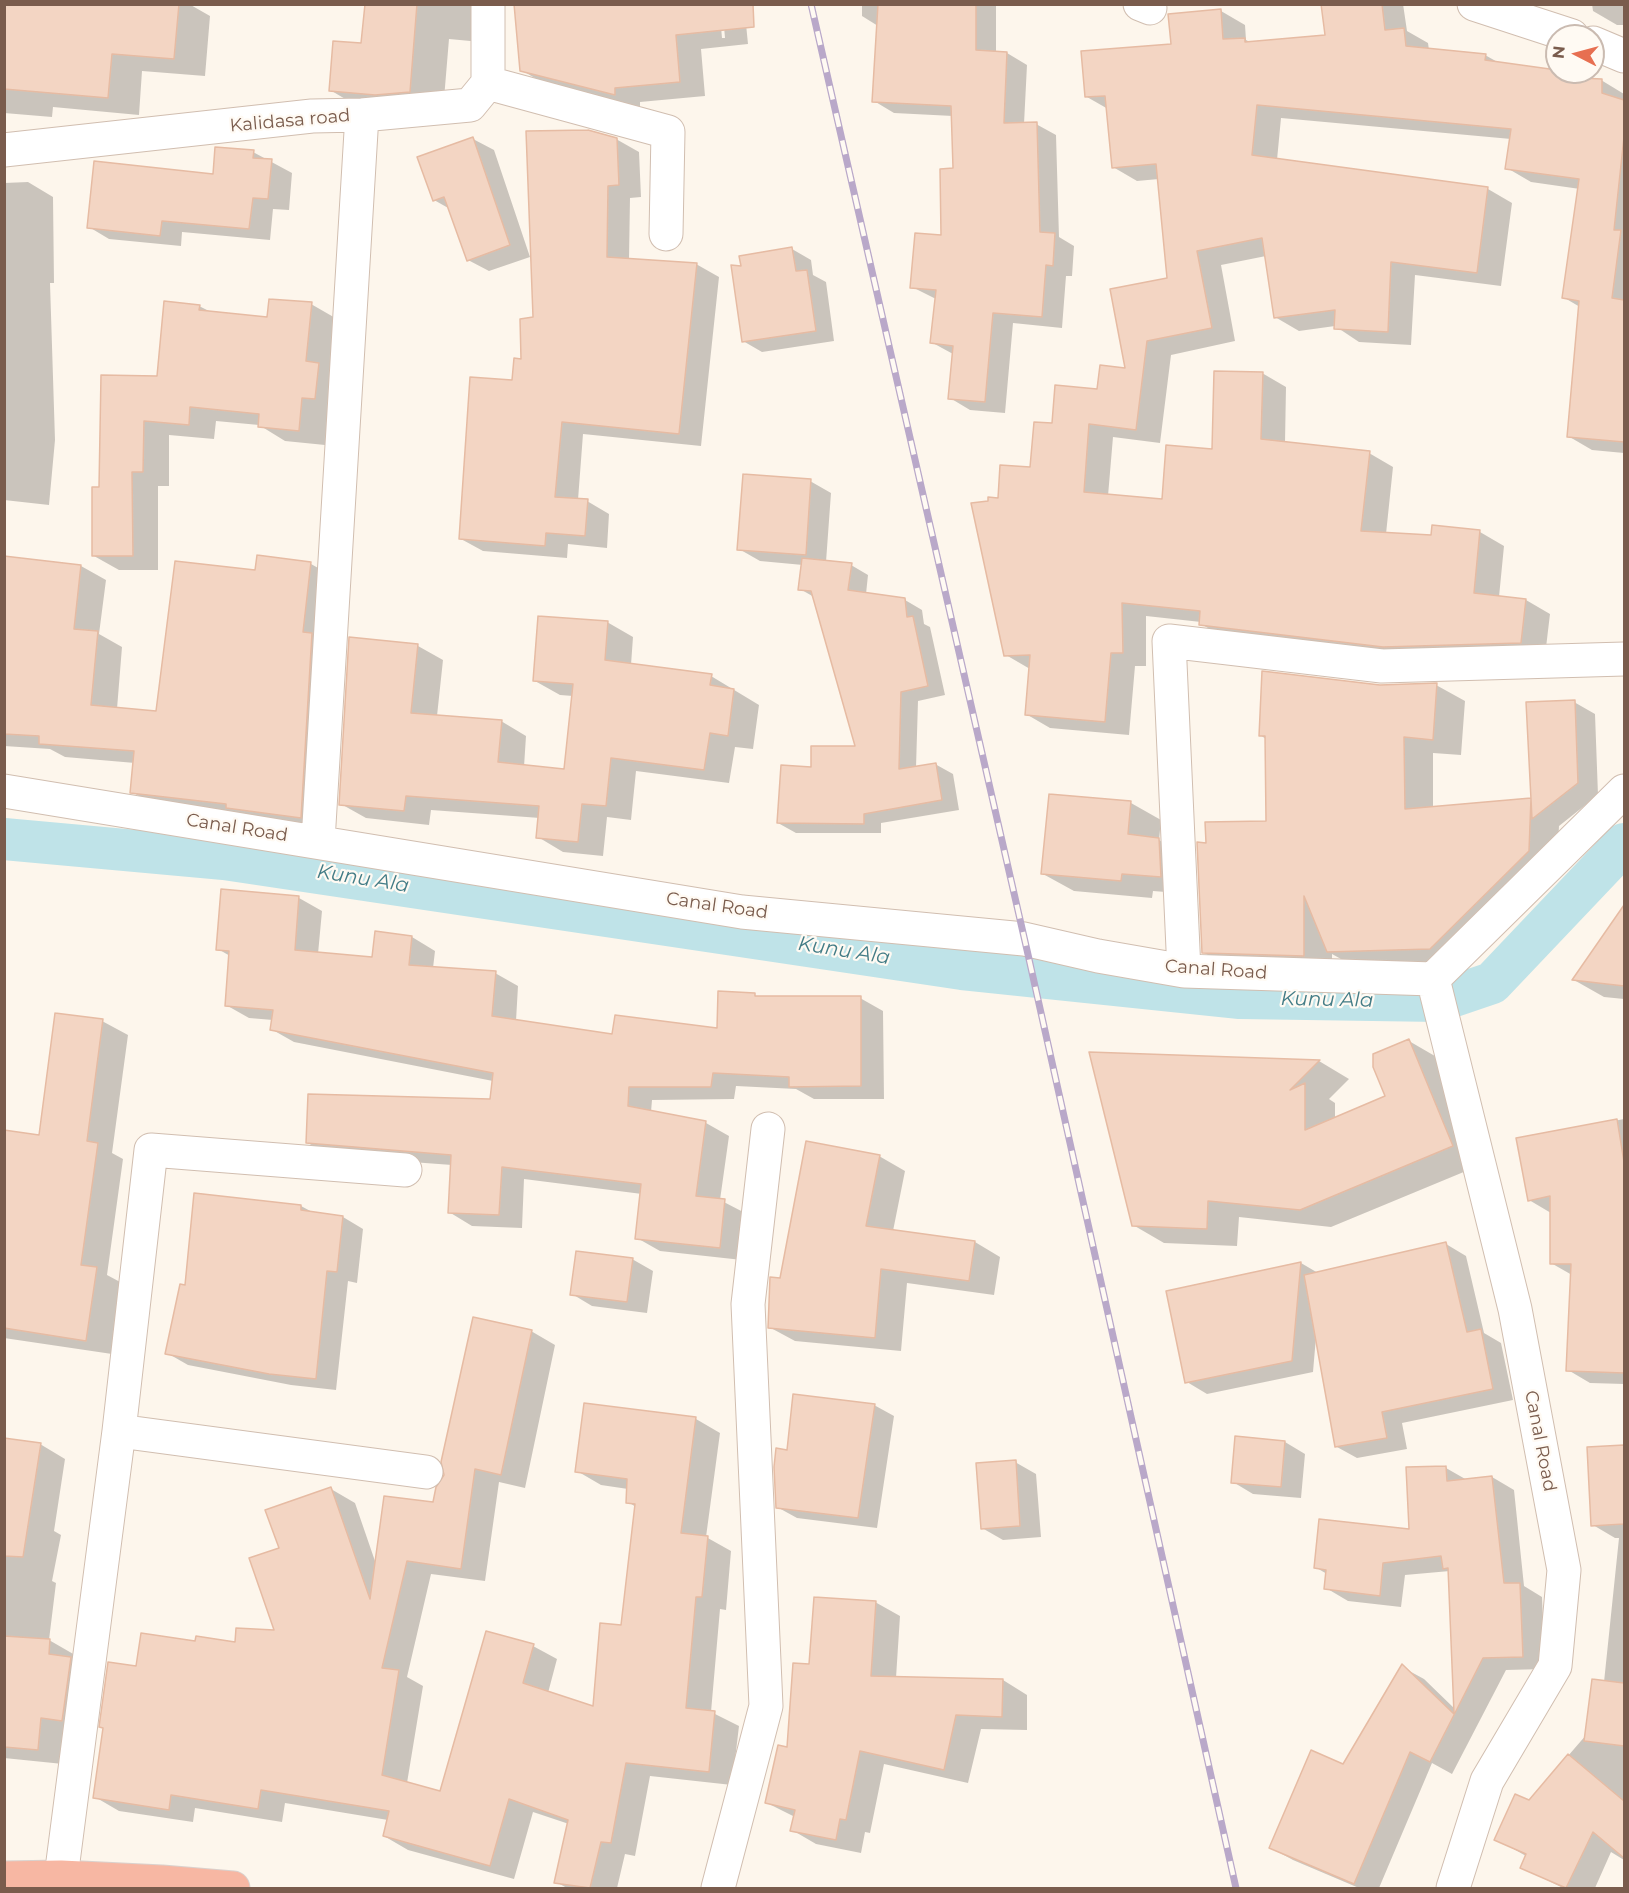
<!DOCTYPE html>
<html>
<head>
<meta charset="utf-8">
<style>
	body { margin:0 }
	#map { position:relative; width:1629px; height:1893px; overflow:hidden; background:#fdf6ec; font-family:Montserrat,sans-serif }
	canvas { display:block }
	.frame { position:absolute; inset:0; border:6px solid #7a5c4d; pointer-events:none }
	.north { position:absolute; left:1545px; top:24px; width:60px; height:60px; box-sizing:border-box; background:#fffaf3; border:2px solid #cabbb1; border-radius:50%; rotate:276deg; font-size:16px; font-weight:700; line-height:24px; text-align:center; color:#7a5c4d }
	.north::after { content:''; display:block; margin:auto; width:21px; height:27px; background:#e76f51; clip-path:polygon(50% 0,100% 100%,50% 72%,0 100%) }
</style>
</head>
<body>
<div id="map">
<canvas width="1629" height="1893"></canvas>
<div class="frame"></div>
<div class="north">N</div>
</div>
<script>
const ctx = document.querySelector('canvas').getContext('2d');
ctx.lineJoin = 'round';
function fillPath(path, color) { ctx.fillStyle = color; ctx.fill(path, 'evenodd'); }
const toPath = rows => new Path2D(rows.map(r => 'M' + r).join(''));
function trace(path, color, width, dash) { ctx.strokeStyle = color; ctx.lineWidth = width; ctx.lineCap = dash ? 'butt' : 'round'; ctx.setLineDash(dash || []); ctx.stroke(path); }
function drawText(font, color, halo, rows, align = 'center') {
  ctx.font = font + ' Montserrat,sans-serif'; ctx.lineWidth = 4.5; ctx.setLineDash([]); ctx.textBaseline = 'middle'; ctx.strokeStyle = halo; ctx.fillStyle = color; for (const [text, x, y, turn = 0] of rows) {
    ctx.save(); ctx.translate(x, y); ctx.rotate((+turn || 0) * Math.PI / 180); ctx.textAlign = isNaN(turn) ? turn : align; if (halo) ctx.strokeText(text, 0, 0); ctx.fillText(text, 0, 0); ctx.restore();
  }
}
fillPath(toPath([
	[4,4,189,4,210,16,205,76,142,71,139,115,53,107,52,117,4,113],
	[366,4,484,4,481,42,449,39,443,111,364,110,330,90,362,45],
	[719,4,722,38,725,38,722,4,744,4,748,44,701,49,705,96,640,102,640,108,547,85,521,70],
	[862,4,996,4,996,52,1007,53,1027,65,1024,124,1036,124,1056,135,1059,237,1074,246,1072,276,1066,276,1062,328,1013,323,1005,413,970,410,950,398,953,354,931,342,936,299,912,287,942,236,954,170,953,116,894,113,874,101,878,26,862,16],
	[1322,4,1403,4,1407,31,1428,43,1429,50,1485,55,1501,64,1559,72,1572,79,1601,80,1624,94,1624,453,1592,450,1568,436,1580,307,1563,297,1580,189,1531,182,1507,168,1511,139,1281,118,1277,160,1488,189,1512,203,1501,286,1415,275,1411,345,1359,342,1335,326,1299,331,1275,317,1266,256,1221,265,1235,341,1171,355,1160,443,1113,437,1108,496,1163,501,1213,451,1262,373,1286,387,1285,443,1369,453,1393,467,1386,534,1432,537,1433,527,1480,532,1504,546,1499,597,1526,600,1550,614,1545,656,1408,660,1225,638,1201,624,1201,622,1146,616,1146,666,1135,666,1129,735,1050,728,1026,714,1030,669,1006,655,1000,500,1032,468,1053,425,1127,370,1168,280,1159,179,1137,181,1113,167,1108,109,1087,97,1173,45,1221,11,1245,25,1246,40,1252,43,1327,36],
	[1592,4,1624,4,1624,25,1617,25,1593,11],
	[473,139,494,150,530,257,489,271,468,260,450,209,434,200],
	[616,139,639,152,641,197,630,198,629,260,696,264,719,277,701,446,583,434,578,500,587,501,609,514,607,548,568,544,567,558,483,551,461,539,523,360,534,318],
	[253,152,292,173,289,210,273,209,270,240,182,232,181,246,109,239,89,227,214,175],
	[28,182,53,197,54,283,50,283,55,440,49,505,4,500,4,183],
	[792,249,811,260,813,275,826,282,834,341,762,352,743,341,743,267],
	[311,304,337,319,325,445,285,441,259,425,216,421,214,439,169,435,169,486,158,486,158,570,119,570,94,556,100,488,199,306,211,312,268,319],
	[810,481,831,493,826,562,851,565,868,575,866,594,905,600,922,610,924,624,930,627,945,695,918,701,916,768,935,764,953,774,959,810,881,823,881,833,796,833,778,823,812,769,857,747,814,597,800,589,803,565,760,561,739,549],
	[4,557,81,566,106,580,99,634,122,647,117,709,157,713,256,571,258,557,311,564,336,578,325,831,156,806,132,792,135,763,65,757,50,749,4,746],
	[607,622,633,637,631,665,711,676,759,705,753,749,735,747,729,783,636,771,631,820,607,817,603,856,563,852,538,837,540,818,431,810,429,825,366,818,341,804,351,639,418,646,443,660,437,716,501,721,526,736,524,767,565,771,573,696,560,695,535,681],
	[1436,685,1465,701,1461,755,1433,753,1433,808,1533,801,1574,702,1595,714,1598,795,1559,826,1557,867,1459,965,1357,968,1332,954,1332,972,1232,969,1203,952,1207,844,1267,822,1266,739,1260,735,1380,686],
	[1131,803,1161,820,1159,840,1190,857,1191,894,1153,891,1152,898,1074,891,1043,874],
	[222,891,299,898,322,911,318,954,373,959,412,937,435,951,433,968,495,973,518,986,516,1021,614,1036,718,1030,754,995,759,997,860,998,883,1011,884,1099,814,1099,796,1089,736,1086,734,1099,652,1100,651,1112,706,1123,729,1136,720,1200,747,1214,742,1260,660,1251,637,1238,642,1194,524,1179,522,1228,472,1226,449,1212,452,1165,330,1156,308,1143,491,1101,493,1081,294,1042,271,1029,273,1020,249,1018,226,1005,230,956,218,949],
	[1624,907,1624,999,1604,997,1574,980],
	[102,1021,128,1035,112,1153,123,1159,107,1275,122,1283,112,1354,4,1338,4,1132,40,1137],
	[1409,1041,1440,1059,1483,1164,1331,1227,1239,1217,1237,1246,1164,1243,1133,1225,1091,1054,1319,1061,1349,1079,1329,1099,1335,1103,1335,1119,1387,1097],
	[1624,1119,1624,1384,1590,1383,1568,1370,1572,1275,1551,1263,1551,1213,1529,1200,1517,1140],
	[879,1156,905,1171,893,1231,975,1242,1000,1257,994,1295,907,1283,901,1351,795,1341,769,1327,781,1280],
	[301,1206,314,1213,343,1217,363,1229,357,1283,348,1281,336,1390,291,1385,188,1365,167,1353,186,1286],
	[1446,1244,1466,1256,1484,1333,1501,1343,1513,1400,1402,1423,1407,1449,1357,1458,1337,1447,1316,1337,1313,1372,1207,1394,1187,1382,1168,1293,1301,1263,1318,1273],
	[632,1259,653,1271,647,1313,592,1306,572,1294],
	[531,1331,555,1345,525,1488,499,1482,485,1581,431,1574,407,1677,423,1686,407,1783,441,1793,533,1646,557,1659,548,1693,594,1708,622,1627,636,1507,628,1502,628,1489,601,1485,577,1471,586,1405,696,1419,720,1433,706,1537,731,1551,726,1610,720,1609,711,1712,739,1726,732,1785,650,1776,635,1856,625,1854,617,1888,567,1888,556,1882,569,1824,533,1812,514,1879,408,1850,384,1836,388,1820,285,1803,282,1822,195,1808,193,1822,119,1811,95,1797,138,1668,196,1642,237,1644,276,1632,280,1549,331,1489,355,1503,376,1564,434,1504],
	[874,1405,894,1416,877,1528,797,1518,777,1507,789,1451],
	[4,1439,40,1444,65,1459,54,1531,61,1535,52,1581,56,1583,49,1640,75,1655,63,1764,4,1758],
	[1285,1442,1305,1454,1301,1498,1253,1494,1233,1482],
	[1624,1447,1624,1860,1611,1852,1595,1888,1563,1888,1521,1867,1526,1856,1496,1839,1587,1734,1604,1682,1619,1538,1615,1538,1593,1525,1588,1449],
	[1015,1462,1036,1474,1041,1537,1003,1540,982,1528],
	[1446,1468,1467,1480,1492,1477,1514,1490,1524,1586,1542,1597,1545,1669,1506,1670,1452,1774,1432,1763,1379,1888,1359,1888,1293,1860,1271,1848,1344,1766,1402,1667,1424,1679,1455,1709,1450,1571,1405,1575,1401,1607,1348,1601,1326,1588,1327,1574,1315,1567,1410,1530],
	[875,1602,900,1616,896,1678,1003,1680,1027,1695,1027,1730,981,1729,968,1783,884,1764,870,1833,865,1832,861,1853,816,1844,792,1830,795,1817,767,1803,789,1748,811,1666]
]), '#0003');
trace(toPath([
	[4,839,224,859,962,969,1240,998,1439,1001,1492,983,1624,844]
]), '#bfe3e8', 42);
const building = toPath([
	[4,4,179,4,174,59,112,54,108,98,4,89,4,4],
	[365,4,417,4,410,92,375,95,329,91,333,41,361,43,365,4],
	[514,4,753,4,754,27,676,35,680,82,615,88,615,95,520,71,514,4],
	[878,4,976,4,976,50,1007,52,1004,123,1037,122,1040,232,1055,233,1053,266,1046,265,1042,317,993,313,985,402,948,399,953,346,930,343,936,290,910,288,915,233,941,235,940,169,953,168,951,106,872,102,878,4],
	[1321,4,1382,4,1385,30,1404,28,1406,46,1486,54,1485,60,1557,70,1559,77,1602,79,1602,93,1624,100,1624,137,1614,230,1621,230,1612,298,1624,300,1624,442,1567,437,1579,301,1562,298,1579,179,1505,169,1511,129,1257,105,1252,155,1488,187,1477,273,1391,262,1388,332,1334,329,1335,310,1274,318,1262,238,1197,251,1212,328,1147,341,1136,430,1089,424,1084,492,1162,499,1166,445,1212,449,1214,371,1263,372,1261,439,1370,451,1361,531,1431,535,1432,525,1480,530,1474,593,1526,599,1521,643,1383,647,1199,625,1200,611,1122,603,1123,653,1111,653,1105,722,1025,715,1030,655,1004,656,971,503,988,501,988,497,998,498,1000,465,1030,467,1034,422,1052,423,1055,385,1097,389,1100,365,1125,368,1110,289,1167,278,1156,164,1112,168,1105,96,1085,97,1081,51,1171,44,1168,14,1221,9,1223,39,1245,38,1245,42,1325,35,1321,4],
	[588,130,617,138,619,185,608,186,607,257,697,263,679,434,562,422,555,497,588,499,585,536,546,533,545,546,459,539,470,377,512,380,514,358,521,359,520,319,533,317,526,131,588,130],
	[473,137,510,245,467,261,444,197,433,201,417,157,473,137],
	[215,147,254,150,253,158,272,159,268,199,253,198,249,229,162,221,160,236,87,228,94,161,213,174,215,147],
	[792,247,796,271,807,270,816,331,742,342,731,265,741,266,739,256,792,247],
	[269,299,312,302,306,361,319,363,315,399,302,398,299,431,258,427,259,414,190,407,189,425,144,421,143,472,132,472,133,556,92,556,92,487,99,487,101,375,157,376,164,301,200,305,199,310,267,317,269,299],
	[743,474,811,479,806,555,737,550,743,474],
	[257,555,311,562,303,632,312,633,301,818,226,808,226,804,130,793,134,751,39,744,39,736,4,734,4,556,81,565,74,629,98,631,91,705,156,711,175,561,255,570,257,555],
	[802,558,852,563,848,590,905,598,907,617,913,616,928,686,901,692,899,769,936,763,942,800,864,814,864,824,777,823,781,765,811,767,811,746,855,746,811,591,798,590,802,558],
	[538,616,608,621,605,660,712,674,710,685,734,689,728,736,710,733,704,770,611,758,606,806,582,804,578,842,536,838,539,806,406,796,404,811,339,805,349,637,418,644,411,713,502,720,498,762,564,769,573,684,533,681,538,616],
	[1262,671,1380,685,1437,683,1433,740,1404,737,1405,809,1531,798,1529,851,1430,949,1327,952,1304,896,1304,956,1202,953,1197,842,1206,843,1205,822,1266,821,1265,736,1259,736,1262,671],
	[1575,700,1578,783,1532,819,1526,702,1575,700],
	[1049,794,1131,801,1128,834,1159,838,1161,877,1122,874,1121,881,1041,874,1049,794],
	[221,889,299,896,295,950,372,957,375,931,412,936,409,965,496,971,492,1016,612,1034,615,1015,717,1028,718,991,755,993,755,996,861,996,861,1086,789,1087,789,1077,713,1073,711,1087,629,1087,628,1106,706,1121,696,1196,725,1199,720,1248,635,1239,641,1184,502,1167,499,1215,448,1213,451,1155,306,1143,308,1094,490,1099,493,1073,270,1030,273,1010,225,1006,229,951,216,950,221,889],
	[1624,905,1624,986,1572,980,1624,905],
	[55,1013,103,1019,87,1141,98,1143,81,1265,97,1267,86,1341,4,1328,4,1130,39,1135,55,1013],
	[1409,1039,1453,1146,1300,1210,1208,1201,1207,1229,1132,1226,1089,1052,1320,1060,1290,1090,1305,1083,1305,1130,1385,1096,1373,1067,1373,1054,1409,1039],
	[1617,1119,1624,1162,1624,1373,1566,1371,1571,1264,1550,1264,1550,1196,1528,1201,1516,1138,1617,1119],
	[806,1141,880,1155,866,1226,975,1241,969,1281,881,1269,875,1338,768,1328,770,1277,780,1278,806,1141],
	[194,1193,301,1205,301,1210,343,1216,337,1272,327,1271,316,1379,269,1374,165,1354,180,1284,185,1285,194,1193],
	[1446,1242,1467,1332,1481,1329,1493,1389,1382,1412,1387,1438,1335,1447,1304,1275,1446,1242],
	[576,1251,633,1258,627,1302,570,1295,576,1251],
	[1301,1262,1292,1361,1185,1383,1166,1291,1301,1262],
	[473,1317,532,1330,501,1475,475,1469,461,1569,407,1561,382,1668,399,1670,382,1775,440,1791,486,1631,534,1644,523,1683,593,1706,600,1623,621,1625,635,1504,626,1503,627,1479,575,1472,584,1403,696,1417,681,1533,708,1536,702,1597,696,1597,686,1708,715,1711,709,1772,626,1763,611,1843,601,1842,590,1888,554,1883,568,1820,509,1799,490,1866,383,1836,389,1811,261,1790,258,1809,171,1795,169,1810,93,1798,103,1728,99,1727,108,1662,136,1666,141,1633,195,1641,196,1636,235,1642,236,1628,274,1630,249,1558,279,1548,265,1510,331,1487,370,1599,384,1496,433,1502,436,1487,444,1475,441,1462,473,1317],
	[793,1394,875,1404,858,1518,776,1508,774,1467,776,1448,787,1450,793,1394],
	[1235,1436,1285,1441,1281,1487,1231,1483,1235,1436],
	[4,1438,41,1443,23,1557,4,1556,4,1438],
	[1624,1445,1624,1524,1591,1526,1587,1447,1624,1445],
	[1016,1460,1020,1526,981,1529,976,1463,1016,1460],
	[1446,1466,1447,1481,1492,1476,1504,1583,1520,1583,1523,1657,1483,1658,1430,1762,1410,1752,1354,1884,1269,1848,1311,1750,1343,1764,1402,1664,1454,1714,1448,1568,1443,1569,1441,1556,1383,1563,1380,1596,1324,1589,1326,1570,1314,1568,1319,1519,1409,1529,1406,1467,1446,1466],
	[814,1597,876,1601,871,1676,1003,1679,1002,1717,956,1715,944,1770,860,1751,846,1820,840,1819,836,1840,790,1831,795,1810,765,1803,778,1745,787,1747,793,1663,809,1664,814,1597],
	[4,1636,50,1639,49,1654,71,1657,62,1721,41,1718,38,1750,4,1747,4,1636],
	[1592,1679,1624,1683,1624,1746,1584,1741,1592,1679],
	[1568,1754,1624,1801,1624,1858,1593,1832,1566,1888,1520,1868,1526,1854,1494,1840,1515,1794,1529,1800,1568,1754]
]);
fillPath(building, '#f3d5c3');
trace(building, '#e6bba3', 1.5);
const minor = toPath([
	[1140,4,1150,8],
	[1474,4,1572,36],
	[1593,43,1624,56],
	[488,83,668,132,666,234],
	[4,150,312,116,362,115,470,105,488,83,488,4],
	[4,791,742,912,1024,939,1098,956,1184,971,1433,979,1624,791],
	[318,841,362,115],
	[1184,971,1169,641,1382,666,1624,659],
	[1433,979,1515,1309,1564,1570,1555,1666,1487,1781,1453,1888],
	[119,1431,426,1472],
	[61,1877,119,1431,151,1150,405,1170],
	[718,1888,766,1706,748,1304,768,1129]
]);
const highway = toPath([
	[4,1878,61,1877,162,1882,233,1888]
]);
trace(minor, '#d1beb0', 35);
trace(highway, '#dad1cd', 35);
trace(minor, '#fff', 33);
trace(highway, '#f7b7a3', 33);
const rail = toPath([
	[811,4,1027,950,1236,1888]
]);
trace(rail, '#b9a8c9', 7);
trace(rail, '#fffaf3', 4.5, [14]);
drawText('18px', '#7a5c4d', '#fffaf3', [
	["Kalidasa road",290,121,-5],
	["Canal Road",237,828,9],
	["Canal Road",717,906,8],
	["Canal Road",1216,970,4],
	["Canal Road",1540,1441,79]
]);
drawText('italic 20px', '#437c86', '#fffaf3', [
	["Kunu Ala",363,879,9],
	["Kunu Ala",844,951,9],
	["Kunu Ala",1327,1000,1]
]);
</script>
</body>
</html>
